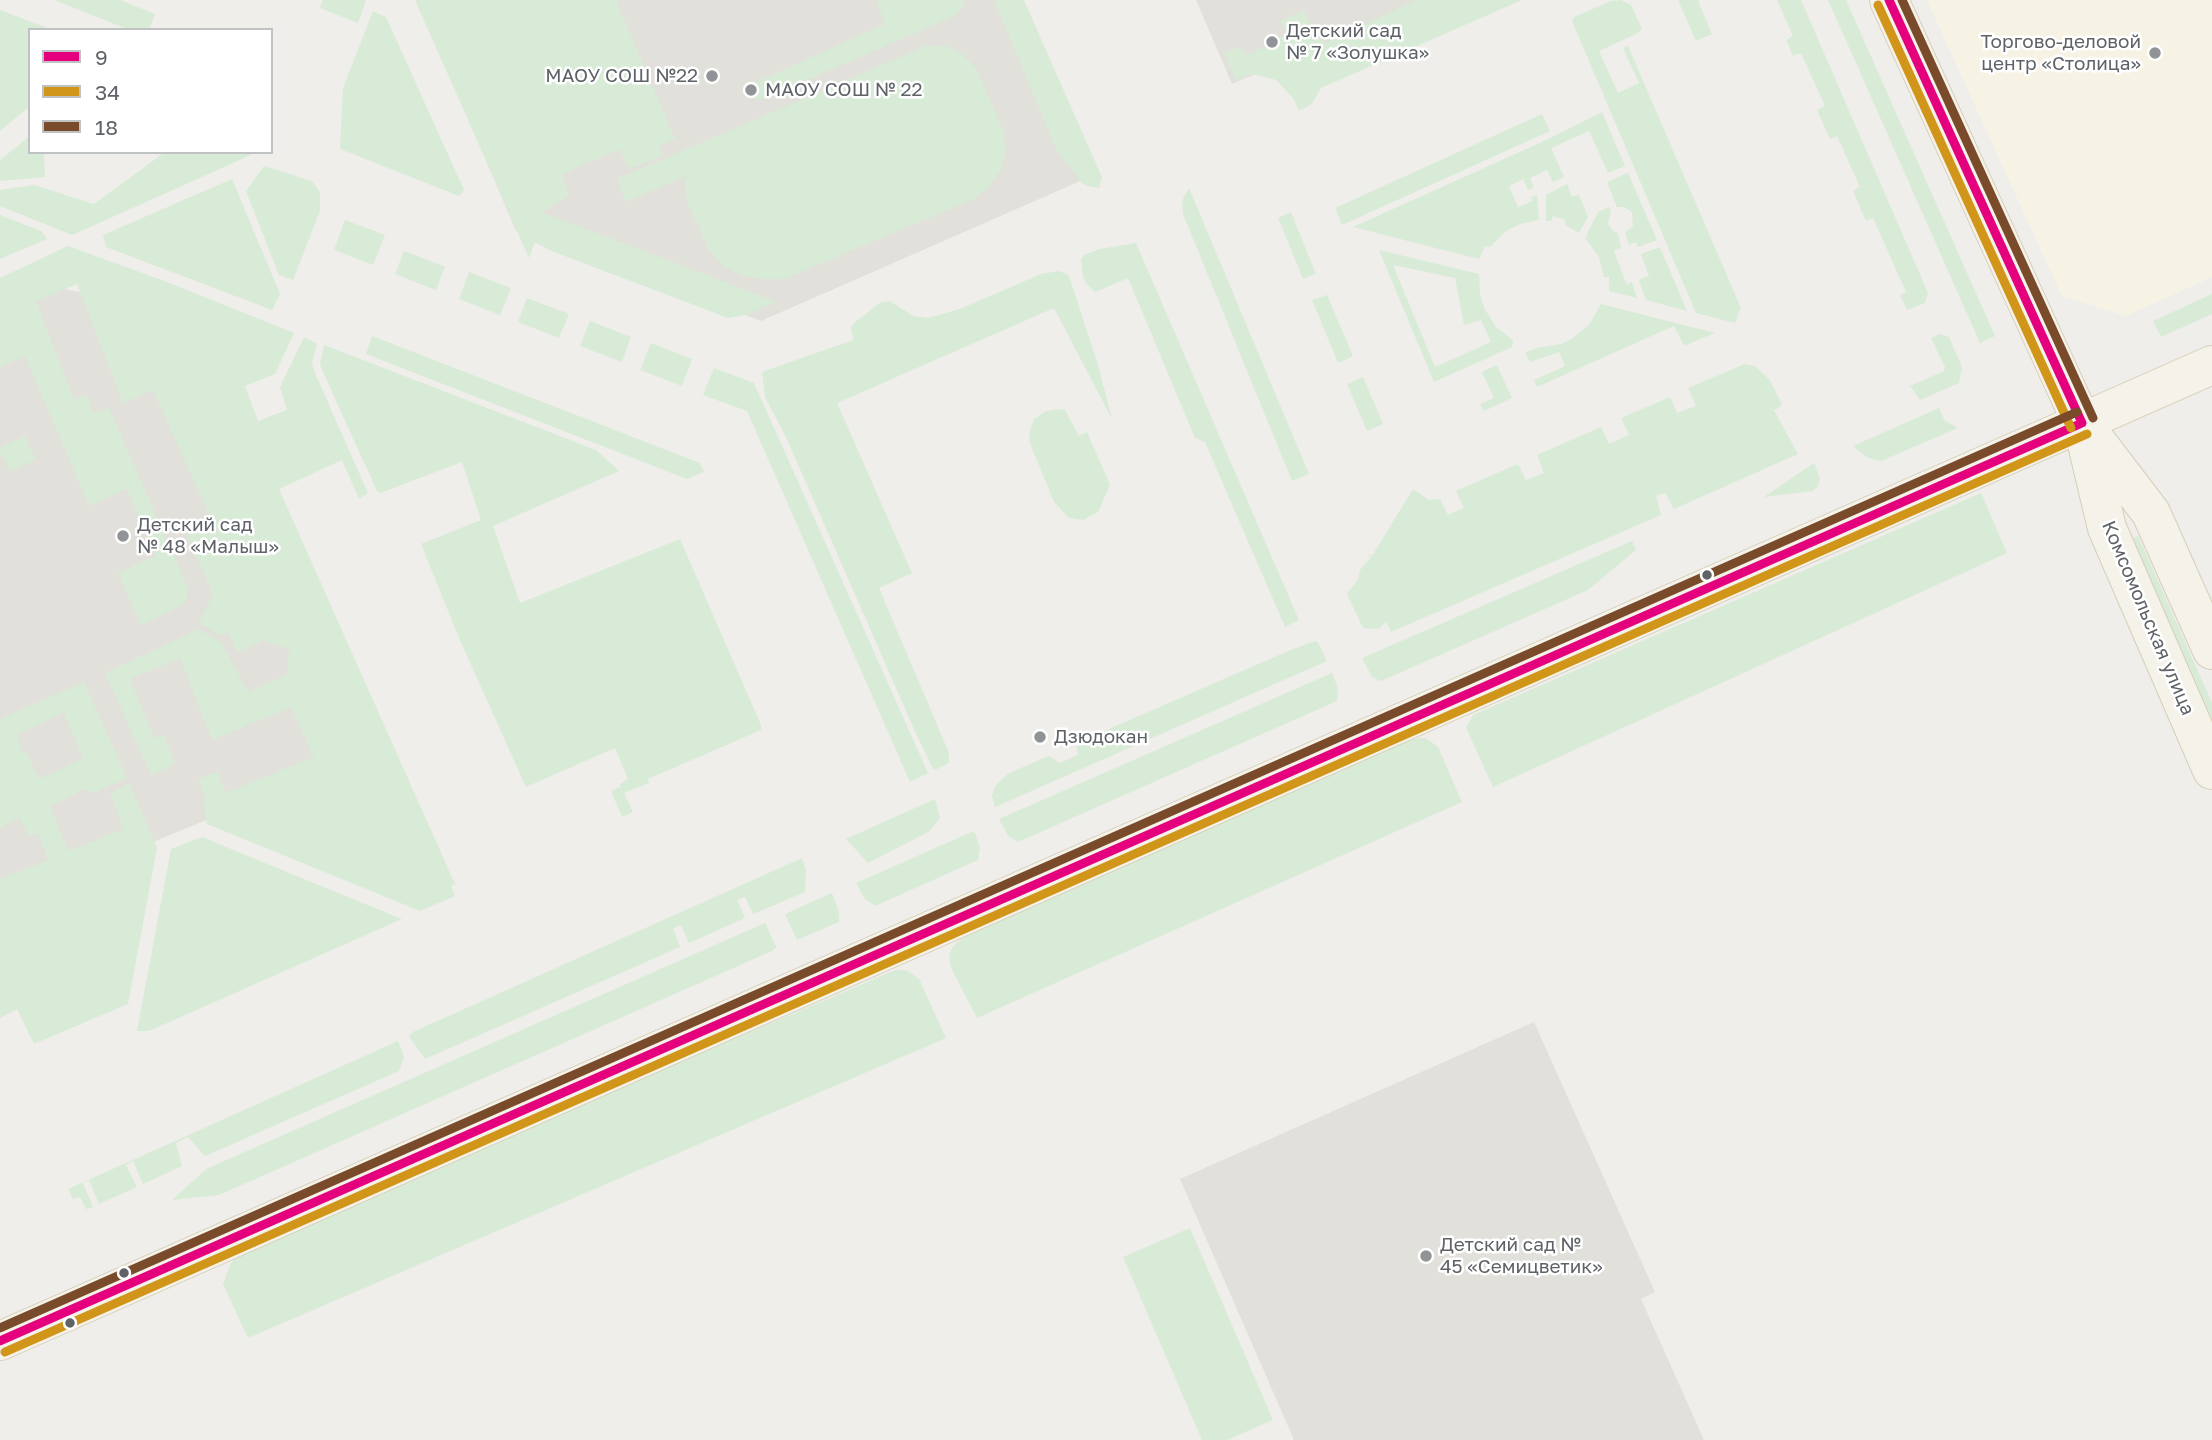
<!DOCTYPE html>
<html>
<head>
<meta charset="utf-8">
<style>
	body { margin:0 }
	#map { position:relative; width:2212px; height:1440px; overflow:hidden; background:#efeeea; font-family:"Golos Text",sans-serif }
	canvas { display:block }
	.legend { position:absolute; left:28px; top:28px; width:245px; height:126px; box-sizing:border-box; background:#fff; border:2px solid #bfc1c3; margin:0; padding:9px 12px; list-style:none; font-size:21px; color:#5f6368 }
	.legend li { display:flex; align-items:center; gap:14px; height:35px }
	.legend b { width:35px; border:2px solid #bfc1c3 }
</style>
</head>
<body>
<div id="map">
<canvas width="2212" height="1440"></canvas>
<ul class="legend">
<li><b style="height:9px;background:#e5007d"></b>9</li>
<li><b style="height:9px;background:#d1951a"></b>34</li>
<li><b style="height:9px;background:#7a4b2a"></b>18</li>
</ul>
</div>
<script>
const ctx = document.querySelector('canvas').getContext('2d');
ctx.lineJoin = 'round';
function fillPath(path, color) { ctx.fillStyle = color; ctx.fill(path, 'evenodd'); }
const toPath = rows => new Path2D(rows.map(r => 'M' + r).join(''));
function trace(path, color, width, dash) { ctx.strokeStyle = color; ctx.lineWidth = width; ctx.lineCap = dash ? 'butt' : 'round'; ctx.setLineDash(dash || []); ctx.stroke(path); }
function drawText(font, color, halo, rows, align = 'center') {
  ctx.font = font + ' "Golos Text",sans-serif'; ctx.lineWidth = 5; ctx.setLineDash([]); ctx.textBaseline = 'middle'; ctx.strokeStyle = halo; ctx.fillStyle = color; for (const [text, x, y, turn = 0] of rows) {
    ctx.save(); ctx.translate(x, y); ctx.rotate((+turn || 0) * Math.PI / 180); ctx.textAlign = isNaN(turn) ? turn : align; if (halo) ctx.strokeText(text, 0, 0); ctx.fillText(text, 0, 0); ctx.restore();
  }
}
fillPath(toPath([
	[1927,0,2212,0,2212,277,2126,316,2062,296]
]), '#f7f3e4');
fillPath(toPath([
	[418,0,1005,0,1085,179,761,321,516,231],
	[1196,0,1428,0,1232,84],
	[19,279,151,308,340,765,0,905,0,286],
	[1534,1022,1655,1292,1641,1299,1704,1440,1294,1440,1180,1179]
]), '#e2e0da');
fillPath(toPath([
	[54,0,120,0,155,14,149,30,130,30],
	[323,0,364,0,366,1,358,23,320,8],
	[415,0,616,0,675,139,659,146,663,155,629,169,620,149,562,174,569,196,541,212,777,302,745,315,728,318,549,250,535,242,529,258],
	[876,0,965,0,963,7,954,16,764,99,750,99,746,87,885,24],
	[994,0,1024,0,1100,173,1102,178,1099,188,1087,186,1082,183,1056,149],
	[1416,0,1522,0,1321,88,1312,104,1299,111,1293,98,1276,80,1252,74,1236,80,1224,53,1240,47,1246,55,1273,43,1286,33,1281,21,1304,10,1314,34,1326,43],
	[1678,0,1700,0,1698,1,1712,34,1696,41],
	[1777,0,1801,0,1928,293,1925,303,1907,310,1900,295,1906,292,1873,218,1866,221,1853,191,1860,187,1837,136,1830,139,1817,110,1825,106,1801,53,1793,56,1786,40,1793,36],
	[1828,0,1846,0,1995,336,1980,343],
	[1611,1,1621,0,1631,5,1642,29,1636,34,1599,51,1618,93,1639,83,1623,48,1628,46,1741,308,1735,323,1696,313,1572,21,1574,17],
	[0,10,53,30,30,30,30,106,0,131],
	[373,11,386,17,464,190,459,196,340,149,343,88],
	[926,46,945,46,962,54,976,68,1004,132,1006,154,1000,171,990,186,974,199,784,279,760,279,741,275,724,266,710,252,688,204,685,190,686,176,626,202,617,179],
	[1602,112,1625,166,1608,173,1589,131,1551,148,1564,177,1553,182,1547,170,1530,178,1534,188,1528,190,1523,179,1509,186,1518,207,1533,201,1531,197,1537,195,1539,220,1520,224,1506,231,1490,247,1485,246,1479,259,1353,227,1542,142],
	[1542,114,1550,131,1342,225,1335,208],
	[30,136,30,152,44,152,45,177,0,181,0,160],
	[165,152,251,152,251,155,72,235,0,206,0,190,34,185,94,204],
	[264,166,312,181,320,192,320,211,293,280,279,275,246,191],
	[1628,173,1657,240,1638,247,1636,242,1629,245,1625,233,1633,226,1632,212,1624,207,1617,207,1607,182],
	[232,179,280,294,272,310,106,247,103,235],
	[1567,184,1572,197,1579,195,1588,217,1579,233,1565,225,1566,220,1553,216,1551,221,1546,221,1546,195],
	[1189,188,1309,474,1292,481,1183,214,1182,201],
	[1609,207,1611,211,1608,224,1613,231,1618,233,1621,248,1614,251,1627,285,1632,282,1637,298,1609,291,1609,277,1604,277,1599,257,1585,238,1598,212],
	[1291,212,1316,274,1303,279,1278,218],
	[0,215,41,231,47,239,0,259],
	[345,220,385,235,373,265,334,250],
	[1136,243,1299,620,1285,627,1205,442,1195,438,1128,278,1095,292,1086,283,1083,277,1081,260,1084,255,1100,249],
	[68,246,167,282,294,333,275,374,245,386,258,421,287,410,280,387,304,337,317,344,312,363,315,373,368,493,359,499,342,460,279,489,455,884,451,886,455,896,420,911,207,824,203,803,207,801,198,779,217,772,226,793,314,757,291,707,212,740,180,658,130,679,154,738,164,735,175,764,151,775,105,673,193,632,196,628,221,642,248,692,287,675,289,649,264,640,238,652,229,633,219,635,199,623,213,594,187,535,213,523,153,390,123,403,77,284,36,301,74,400,87,395,94,414,109,408,188,588,187,598,182,605,141,625,118,573,156,556,127,489,89,506,25,356,0,367,0,278],
	[1660,247,1687,311,1646,300,1639,280,1649,276,1641,254],
	[1379,250,1479,274,1480,294,1484,308,1496,327,1513,340,1512,347,1434,382],
	[1393,265,1455,278,1464,325,1481,320,1491,342,1435,367],
	[404,251,445,267,436,290,395,274],
	[1059,271,1068,275,1071,282,1098,365,1112,419,1054,308,837,403,912,573,879,588,949,753,949,763,935,770,933,769,914,729,785,435,765,397,762,372,853,340,851,327,854,323,881,302,890,301,913,316,928,318,960,309,1041,274],
	[469,272,511,288,500,315,459,299],
	[2212,294,2212,314,2161,337,2153,321],
	[1327,295,1353,356,1338,363,1312,300],
	[527,298,569,314,559,338,518,322],
	[1601,304,1715,333,1686,345,1683,344,1674,326,1537,387,1534,380,1565,366,1559,352,1530,362,1525,353,1537,348,1561,344,1573,338,1589,325],
	[590,321,631,337,622,362,580,346],
	[1940,334,1949,337,1962,367,1959,383,1920,400,1910,386,1944,371,1945,367,1931,338],
	[372,336,700,463,704,472,687,479,366,354],
	[651,343,692,359,682,386,640,370],
	[324,345,596,450,619,471,493,526,520,603,680,539,761,725,761,730,648,779,649,783,624,793,633,812,622,817,611,791,620,787,620,784,628,779,615,748,526,787,459,638,421,544,481,520,462,462,380,493,377,491,322,370,320,363],
	[1745,364,1755,366,1770,380,1782,405,1774,410,1798,454,1674,509,1665,493,1656,496,1661,515,1391,632,1386,621,1379,629,1363,628,1347,594,1358,579,1360,570,1371,557,1366,553,1372,556,1413,489,1429,500,1440,499,1448,515,1464,508,1456,491,1518,464,1526,480,1544,473,1537,455,1601,427,1609,444,1629,435,1621,418,1670,397,1677,413,1696,406,1688,388],
	[1497,365,1512,398,1484,411,1480,404,1494,398,1482,372],
	[714,368,754,383,928,773,910,782,747,411,703,395],
	[1363,377,1383,424,1367,431,1347,384],
	[1939,408,1944,420,1958,428,1881,461,1868,458,1853,446],
	[1060,409,1065,410,1079,436,1087,432,1110,485,1098,512,1083,520,1069,518,1054,502,1029,441,1030,430,1034,419,1046,411],
	[25,436,36,460,10,471,4,458,0,456,0,447],
	[1814,463,1820,479,1818,486,1813,491,1764,497],
	[1981,493,2007,553,1493,787,1466,728,1473,715],
	[2138,536,2212,703,2212,736,2126,541],
	[1632,541,1636,550,1588,590,1381,681,1372,677,1362,658],
	[1315,641,1318,642,1327,661,995,807,992,796,995,786,1009,773,1049,756,1060,763,1078,755,1077,743,1288,651],
	[1332,673,1338,688,1337,701,1018,842,1008,836,999,819],
	[84,682,127,778,94,793,85,789,50,806,68,851,124,829,110,794,129,783,157,848,128,1004,34,1044,17,1009,0,1018,0,879,48,860,38,833,29,836,19,817,0,829,0,719],
	[64,713,83,759,39,779,26,752,22,753,17,734],
	[1426,738,1438,747,1462,802,977,1018,951,968,949,956,953,946,964,937,1409,739],
	[935,799,940,818,930,831,868,863,846,839],
	[974,831,980,848,978,860,875,906,864,898,856,883],
	[202,837,260,861,402,919,149,1031,137,1031,171,849],
	[802,858,806,870,805,892,753,914,745,897,737,900,745,918,689,943,681,925,673,928,680,947,425,1059,410,1038,409,1036,415,1031],
	[832,893,839,912,839,922,797,940,785,914],
	[765,923,776,947,772,951,219,1195,172,1200,206,1169],
	[895,970,906,970,919,979,946,1038,248,1338,223,1284,230,1265,239,1251],
	[398,1041,404,1057,399,1071,205,1156,188,1137,176,1143,182,1166,143,1184,133,1161,126,1165,137,1187,99,1204,89,1180,83,1183,93,1207,86,1209,80,1197,73,1199,68,1189],
	[1190,1228,1273,1420,1227,1440,1202,1440,1123,1257]
]), '#d8ebd6');
const major = toPath([
	[1889,0,2082,423,2107,528,2212,770],
	[2090,433,2151,513,2212,650],
	[0,1341,2212,365]
]);
trace(major, '#d7ceb8', 40);
trace(major, '#f4f2e9', 38);
trace(toPath([
	[1889,0,2082,423],
	[0,1341,2082,423]
]), '#e5007d', 9);
trace(toPath([
	[1878,5,2071,428],
	[5,1352,2087,434]
]), '#d1951a', 9);
trace(toPath([
	[1902,0,2093,418],
	[0,1328,2077,412]
]), '#7a4b2a', 9);
for (const [x, y, r, color] of [
	[1272,42,7,"#919496"],
	[2155,53,7,"#919496"],
	[712,76,7,"#919496"],
	[751,90,7,"#919496"],
	[123,536,7,"#919496"],
	[1707,575,6,"#5f6368"],
	[1040,737,7,"#919496"],
	[1426,1256,7,"#919496"],
	[124,1273,6,"#5f6368"],
	[70,1323,6,"#5f6368"]
]) { const dot = new Path2D(); dot.arc(x, y, r, 0, 2 * Math.PI); ctx.fillStyle = color; ctx.fill(dot); trace(dot, '#fff', 2.5); }
drawText('19px', '#5f6368', '#fff', [
	["Детский сад",1286,31],
	["№ 7 «Золушка»",1286,53],
	["Торгово-деловой",2141,42,"right"],
	["центр «Столица»",2141,64,"right"],
	["МАОУ СОШ №22",698,76,"right"],
	["МАОУ СОШ № 22",765,90],
	["Детский сад",137,525],
	["№ 48 «Малыш»",137,547],
	["Дзюдокан",1054,737],
	["Детский сад №",1440,1245],
	["45 «Семицветик»",1440,1267]
], 'left');
drawText('19px', '#5f6368', '#fff', [
	["Комсомольская улица",2148,618,67]
]);
</script>
</body>
</html>
